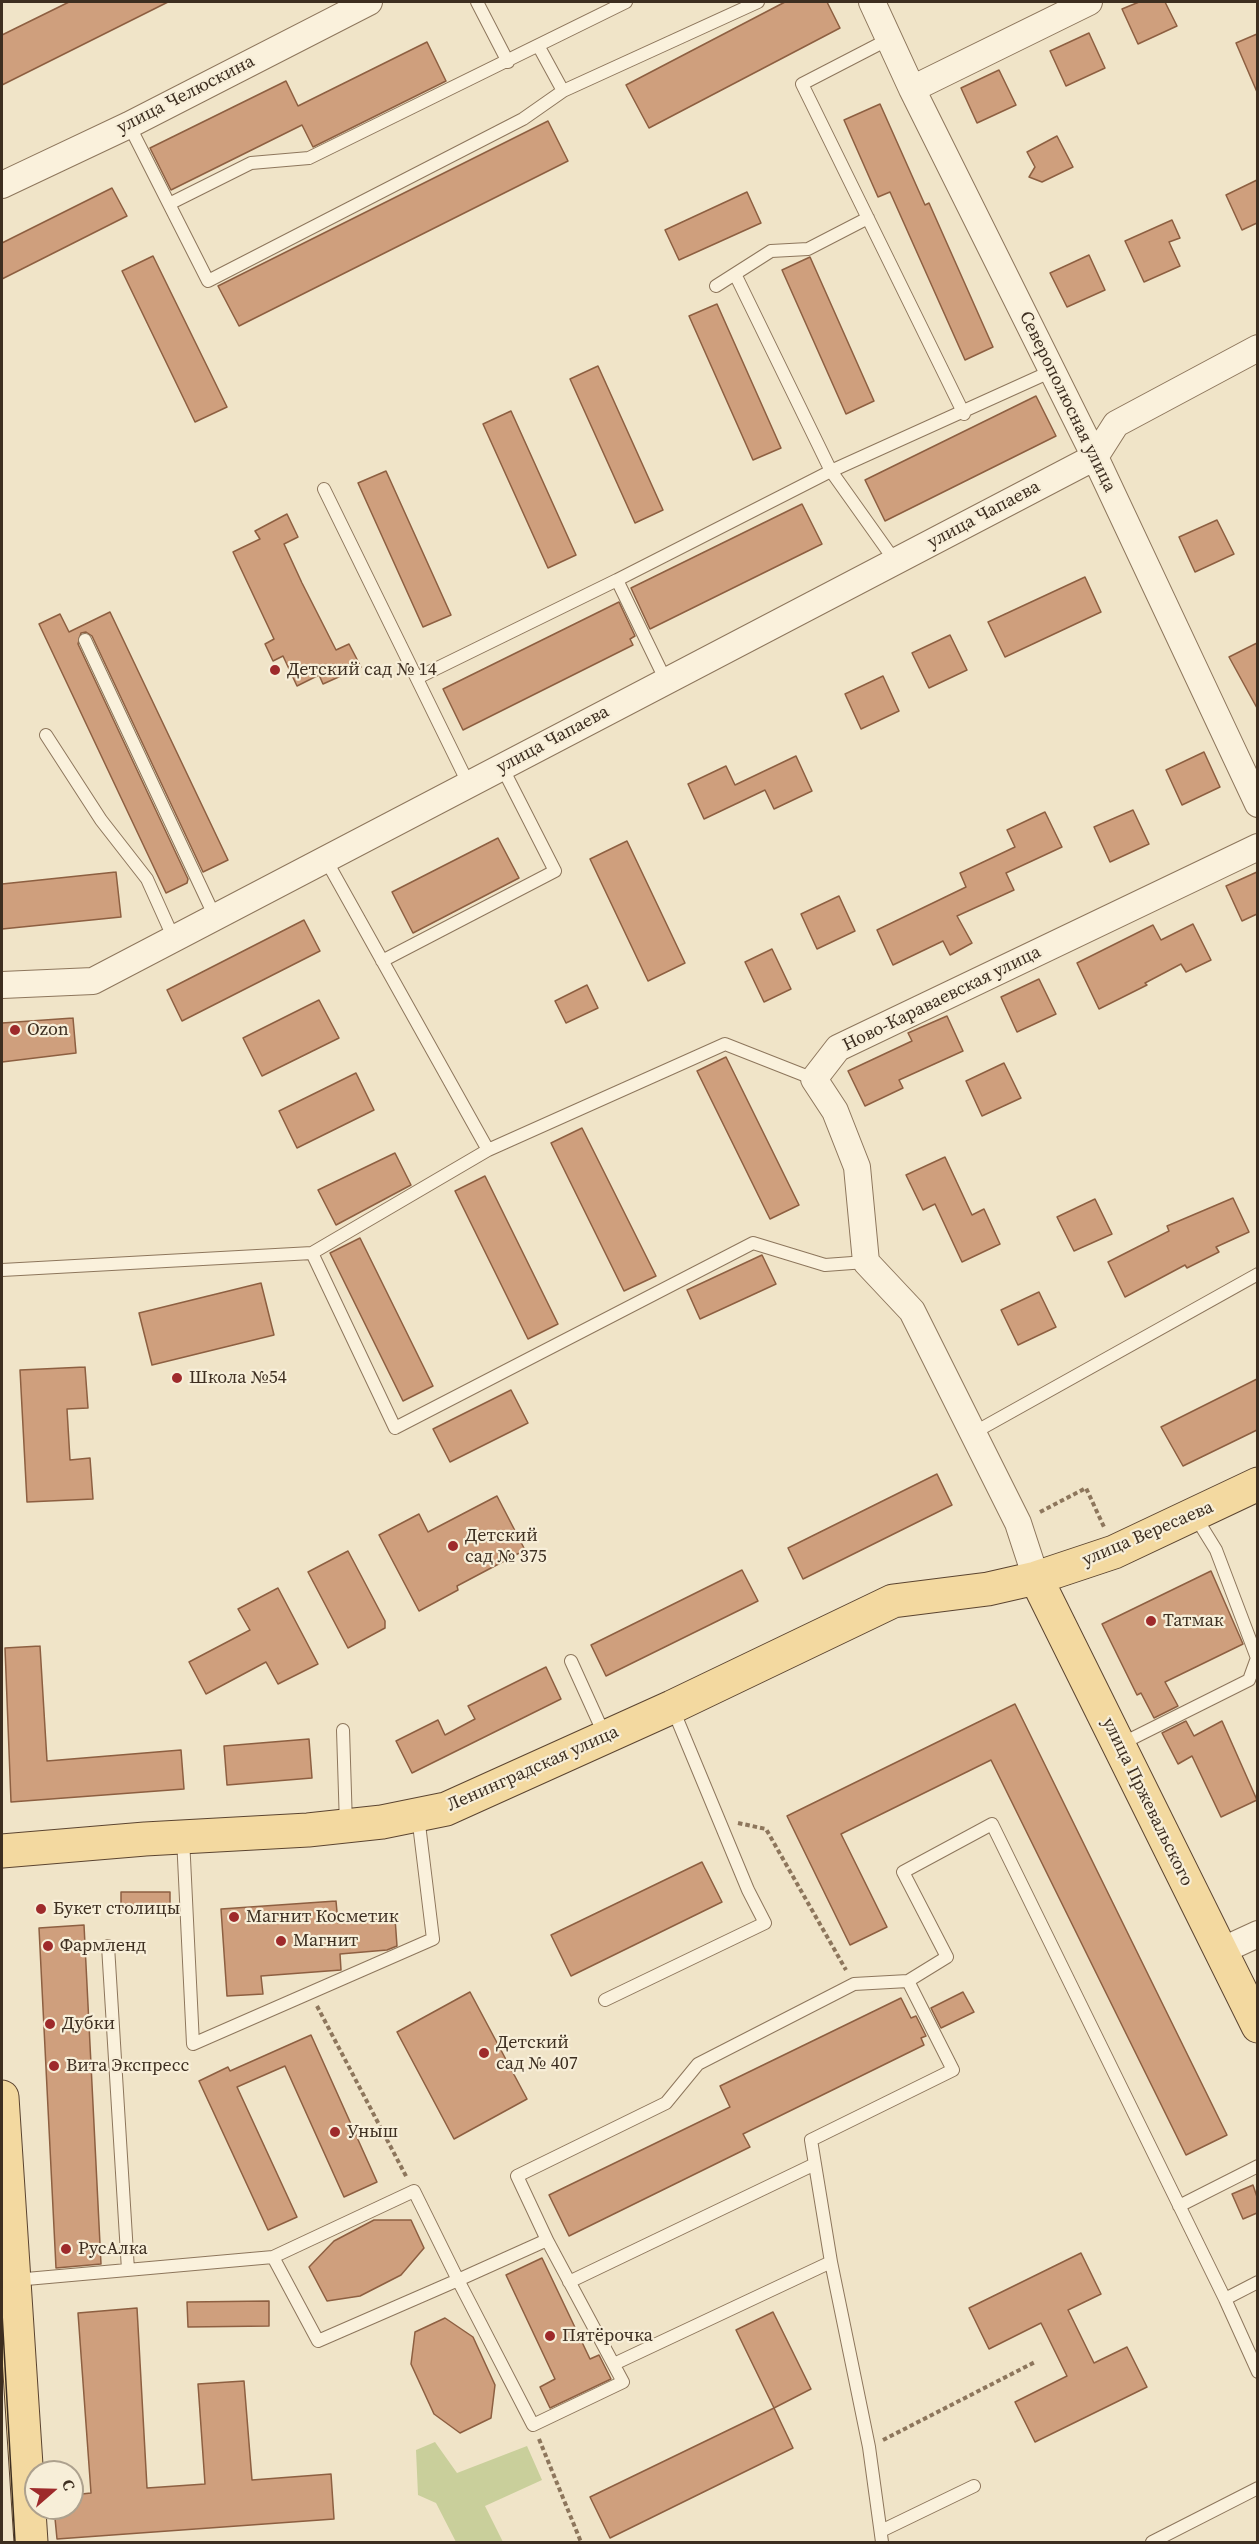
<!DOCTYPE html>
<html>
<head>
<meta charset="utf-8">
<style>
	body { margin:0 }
	#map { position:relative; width:1259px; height:2544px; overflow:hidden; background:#f0e4c8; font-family:"Source Serif 4",serif }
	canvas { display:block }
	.frame { position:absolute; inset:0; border:3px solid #3d2e20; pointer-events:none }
	.north { position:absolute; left:24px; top:2460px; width:60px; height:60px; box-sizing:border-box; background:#f7eed8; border:2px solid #ada18e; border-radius:50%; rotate:70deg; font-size:16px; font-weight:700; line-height:24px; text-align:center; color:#3d2e20 }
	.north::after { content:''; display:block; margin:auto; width:21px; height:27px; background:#9e2a2b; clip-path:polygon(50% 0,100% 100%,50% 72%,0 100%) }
</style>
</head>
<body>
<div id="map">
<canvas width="1259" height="2544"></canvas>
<div class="frame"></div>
<div class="north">С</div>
</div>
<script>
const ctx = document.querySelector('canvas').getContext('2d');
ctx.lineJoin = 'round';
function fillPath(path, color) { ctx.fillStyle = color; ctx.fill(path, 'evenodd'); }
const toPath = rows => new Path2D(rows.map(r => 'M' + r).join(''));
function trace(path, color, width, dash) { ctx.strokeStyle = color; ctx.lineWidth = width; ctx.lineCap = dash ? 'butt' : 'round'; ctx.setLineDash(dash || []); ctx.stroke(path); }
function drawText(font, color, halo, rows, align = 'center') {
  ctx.font = font + ' "Source Serif 4",serif'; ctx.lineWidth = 4.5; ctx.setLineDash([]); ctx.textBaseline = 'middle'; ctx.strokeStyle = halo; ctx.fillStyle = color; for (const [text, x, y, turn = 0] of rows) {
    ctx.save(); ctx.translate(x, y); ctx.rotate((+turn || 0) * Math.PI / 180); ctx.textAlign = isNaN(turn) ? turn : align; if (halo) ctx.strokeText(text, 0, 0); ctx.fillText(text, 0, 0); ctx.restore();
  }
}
fillPath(toPath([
	[435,2442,457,2473,527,2446,542,2480,485,2506,503,2542,456,2542,436,2503,418,2495,416,2450]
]), '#c9cf9b');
const building = toPath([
	[69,2,168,2,2,85,2,35,69,2],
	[785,2,827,2,840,28,649,128,626,85,785,2],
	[1139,2,1165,2,1177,26,1138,44,1122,9,1139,2],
	[1089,33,1105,68,1066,86,1050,51,1089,33],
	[1257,34,1257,92,1236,43,1257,34],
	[427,42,446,81,313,147,302,125,171,190,150,148,286,81,298,106,427,42],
	[999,70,1016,105,977,123,961,88,999,70],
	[880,104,925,205,929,203,993,347,965,360,890,192,878,197,844,120,880,104],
	[548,121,568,161,239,326,218,286,548,121],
	[1057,136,1073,167,1042,182,1029,177,1035,167,1027,152,1057,136],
	[1257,180,1257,223,1242,230,1226,195,1257,180],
	[112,188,127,216,2,279,2,243,112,188],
	[747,192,761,223,679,260,665,230,747,192],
	[1172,220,1180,238,1169,242,1180,266,1144,282,1125,241,1172,220],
	[1089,255,1105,290,1067,307,1050,273,1089,255],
	[153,256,227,407,195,422,122,271,153,256],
	[810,257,874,401,846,414,782,270,810,257],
	[717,304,781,448,753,460,689,316,717,304],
	[598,366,663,510,635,523,570,379,598,366],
	[1036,396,1056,436,885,521,865,480,1036,396],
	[511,411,576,555,548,568,483,424,511,411],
	[386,471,451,615,423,627,358,483,386,471],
	[802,504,822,544,650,629,631,588,802,504],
	[287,514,298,537,284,544,302,583,336,650,349,644,361,667,323,684,319,675,297,686,283,656,273,661,265,644,274,639,233,552,260,539,255,531,287,514],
	[1217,520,1234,554,1195,572,1179,537,1217,520],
	[1085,577,1101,612,1005,657,988,622,1085,577],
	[619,602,635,636,630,639,633,645,463,730,443,689,619,602],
	[110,612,228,860,203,872,92,636,86,632,81,633,78,644,188,879,187,883,166,893,39,624,60,614,69,632,110,612],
	[950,635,967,670,929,688,912,653,950,635],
	[1257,643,1257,708,1229,657,1257,643],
	[883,676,899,711,861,729,845,694,883,676],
	[1204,752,1220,787,1182,805,1166,770,1204,752],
	[796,756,812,791,774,809,765,790,704,819,688,784,726,766,735,785,796,756],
	[1133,810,1149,844,1110,862,1094,827,1133,810],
	[1045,812,1062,847,1006,873,1014,890,957,916,972,943,950,955,943,941,893,965,877,930,966,887,960,873,1015,847,1007,830,1045,812],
	[498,838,519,878,413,933,392,892,498,838],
	[627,841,685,963,648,981,590,859,627,841],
	[116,872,121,917,2,929,2,884,116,872],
	[1257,872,1257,914,1242,921,1226,886,1257,872],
	[839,896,855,931,817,949,801,914,839,896],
	[304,920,320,951,182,1021,167,990,304,920],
	[1193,924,1211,960,1186,972,1181,964,1145,983,1147,985,1099,1009,1077,963,1153,925,1161,940,1193,924],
	[772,949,791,989,764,1002,745,962,772,949],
	[1039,979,1056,1014,1017,1032,1001,997,1039,979],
	[587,985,598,1008,566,1023,555,1001,587,985],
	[319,1000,339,1038,262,1076,243,1038,319,1000],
	[947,1016,963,1051,899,1080,903,1088,865,1106,848,1071,912,1041,908,1033,947,1016],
	[73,1018,76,1053,2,1062,2,1023,73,1018],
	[726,1057,799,1205,770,1219,697,1071,726,1057],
	[1004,1063,1021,1098,982,1116,966,1081,1004,1063],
	[356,1073,374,1110,297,1148,279,1111,356,1073],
	[582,1128,656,1276,624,1291,551,1143,582,1128],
	[395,1153,411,1185,336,1225,318,1190,395,1153],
	[945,1157,972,1215,984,1209,1000,1244,962,1262,935,1204,923,1210,906,1175,945,1157],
	[485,1176,558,1324,528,1339,455,1191,485,1176],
	[1233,1198,1249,1232,1216,1247,1219,1252,1187,1268,1185,1265,1125,1297,1108,1262,1169,1231,1167,1226,1233,1198],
	[1095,1199,1112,1234,1074,1251,1057,1217,1095,1199],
	[360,1238,433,1386,403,1401,330,1253,360,1238],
	[762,1255,776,1284,700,1319,687,1290,762,1255],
	[261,1283,274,1335,152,1365,139,1313,261,1283],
	[1039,1292,1056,1327,1018,1345,1001,1310,1039,1292],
	[85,1367,88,1408,67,1409,70,1460,90,1458,93,1499,27,1502,20,1370,85,1367],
	[1257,1379,1257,1430,1183,1466,1161,1427,1257,1379],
	[511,1390,528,1423,450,1462,433,1429,511,1390],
	[937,1474,952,1505,803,1579,788,1548,937,1474],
	[497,1496,525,1550,457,1586,458,1590,419,1611,379,1535,419,1514,428,1532,497,1496],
	[348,1551,385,1621,385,1628,348,1648,308,1572,348,1551],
	[742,1570,758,1601,606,1676,591,1645,742,1570],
	[1211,1571,1243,1644,1165,1682,1178,1706,1154,1718,1141,1693,1137,1695,1102,1624,1211,1571],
	[278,1588,318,1664,278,1684,266,1662,206,1694,189,1662,250,1630,238,1609,278,1588],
	[40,1646,47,1761,181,1750,184,1789,11,1802,5,1648,40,1646],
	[546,1667,561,1699,412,1773,396,1741,438,1720,445,1735,475,1719,468,1706,546,1667],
	[1015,1704,1227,2135,1186,2155,991,1760,841,1834,887,1927,850,1945,787,1816,1015,1704],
	[1186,1721,1194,1736,1222,1721,1257,1800,1221,1817,1192,1756,1178,1764,1162,1733,1186,1721],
	[309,1739,312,1778,227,1785,224,1746,309,1739],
	[702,1862,722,1902,571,1976,551,1935,702,1862],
	[121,1892,170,1892,170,1912,121,1912,121,1892],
	[336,1901,338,1923,395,1918,397,1946,387,1950,340,1954,341,1970,261,1976,263,1994,227,1996,221,1909,336,1901],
	[84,1925,101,2264,56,2268,39,1928,84,1925],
	[470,1992,527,2099,454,2139,397,2032,470,1992],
	[963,1992,974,2012,941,2028,931,2008,963,1992],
	[901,1998,911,2018,916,2016,926,2036,921,2038,924,2045,743,2134,750,2147,569,2236,549,2195,730,2107,720,2086,901,1998],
	[311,2035,377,2182,344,2197,285,2066,237,2087,297,2217,268,2230,199,2081,228,2067,230,2071,311,2035],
	[1253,2185,1257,2197,1257,2213,1243,2219,1232,2194,1253,2185],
	[374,2220,411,2220,424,2248,401,2275,360,2296,327,2301,309,2267,334,2241,374,2220],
	[1081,2253,1101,2294,1068,2310,1094,2363,1127,2347,1147,2387,1035,2442,1015,2402,1067,2376,1041,2323,989,2349,969,2308,1081,2253],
	[542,2258,590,2359,599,2355,611,2379,550,2408,540,2387,555,2379,506,2275,542,2258],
	[269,2301,269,2326,188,2327,187,2302,269,2301],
	[137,2308,147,2488,205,2484,198,2384,244,2381,252,2480,331,2474,334,2519,57,2539,54,2508,72,2508,72,2495,91,2493,78,2313,137,2308],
	[773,2312,811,2389,774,2408,736,2330,773,2312],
	[445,2318,473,2337,495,2385,491,2418,460,2433,434,2414,411,2364,415,2332,445,2318],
	[774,2408,793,2448,610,2538,590,2497,774,2408]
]);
fillPath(building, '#cf9f7d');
trace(building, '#8d5f41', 1.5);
const lane = toPath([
	[477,2,508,62],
	[889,39,802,84,964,414],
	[563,91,758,2],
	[129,125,169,204,251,163,309,158,626,2],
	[169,204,208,281,523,119,563,91,539,47],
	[735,274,831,471,895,561],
	[716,286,771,251,808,249,868,218],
	[324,489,469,785],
	[85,640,215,917],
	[417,678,617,580],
	[666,681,617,580,831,471,1052,371],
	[46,735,101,820,147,879,174,939],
	[326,860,488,1150,725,1044,814,1079],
	[382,961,555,871,502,767],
	[312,1253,395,1428,753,1243,825,1265,866,1262],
	[2,1270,312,1253,488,1150],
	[975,1432,1258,1274],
	[571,1661,605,1736],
	[343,1730,346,1825],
	[1121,1744,1249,1680,1257,1658,1216,1550,1195,1516],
	[183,1838,193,2044,433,1939,418,1816],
	[108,1946,128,2270],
	[605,2000,765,1923,748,1890,672,1707],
	[1179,2206,1258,2166],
	[547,2240,517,2176,666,2103,698,2064,854,1984,908,1981,947,1957,903,1872,992,1824,1225,2299,1258,2372],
	[831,2262,811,2140,953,2070,908,1981],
	[15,2280,273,2257,414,2191,458,2280,533,2425,623,2382,547,2240,458,2280,318,2341,273,2257],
	[569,2282,815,2164],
	[1225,2299,1258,2282],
	[614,2364,831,2262,869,2447,882,2542],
	[881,2531,974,2486],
	[1152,2542,1258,2488]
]);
const street = toPath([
	[872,2,912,89,1095,457,1258,804],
	[912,89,1089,2],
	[2,185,129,125,369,2],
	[2,985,93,981,1095,457,1116,424,1258,348],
	[1036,1578,1018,1523,912,1311,866,1262,857,1167,835,1111,814,1079,838,1048,1258,847],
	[1221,1951,1258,1934]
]);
const primary = toPath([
	[1036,1578,1258,2026],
	[2,1851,145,1839,308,1830,382,1822,446,1809,672,1707,893,1601,988,1589,1036,1578,1114,1552,1258,1484],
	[2,2097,31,2542]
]);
trace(lane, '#8d765c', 14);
trace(street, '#8d765c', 28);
trace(primary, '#5b4430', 35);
trace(toPath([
	[1040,1512,1086,1488,1104,1527],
	[738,1823,766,1829,846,1970],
	[317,2006,407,2178],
	[539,2439,581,2542],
	[883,2440,1035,2362]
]), '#8d765c', 4, [4.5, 3]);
trace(lane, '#faf1dc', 12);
trace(street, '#faf1dc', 26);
trace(primary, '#f3d9a0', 33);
trace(toPath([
	[2,2313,15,2542]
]), '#3d2e20', 1.5);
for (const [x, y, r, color] of [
	[275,670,6,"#9e2a2b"],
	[15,1030,6,"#9e2a2b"],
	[177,1378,6,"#9e2a2b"],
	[453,1546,6,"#9e2a2b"],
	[1151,1621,6,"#9e2a2b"],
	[41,1909,6,"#9e2a2b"],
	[234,1917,6,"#9e2a2b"],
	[281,1941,6,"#9e2a2b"],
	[48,1946,6,"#9e2a2b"],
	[50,2024,6,"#9e2a2b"],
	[484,2053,6,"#9e2a2b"],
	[54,2066,6,"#9e2a2b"],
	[335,2132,6,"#9e2a2b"],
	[66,2249,6,"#9e2a2b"],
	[550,2336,6,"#9e2a2b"]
]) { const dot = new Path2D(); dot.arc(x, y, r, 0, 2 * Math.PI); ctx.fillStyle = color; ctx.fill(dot); trace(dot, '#f7eed8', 2); }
drawText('18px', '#3d2e20', '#f7eed8', [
	["улица Челюскина",186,95,-27],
	["Северополюсная улица",1067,402,64],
	["улица Чапаева",984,515,-28],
	["улица Чапаева",553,740,-28],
	["Ново-Караваевская улица",942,999,-26],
	["улица Вересаева",1148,1534,-23],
	["Ленинградская улица",533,1769,-24],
	["улица Пржевальского",1147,1802,64]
]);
drawText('18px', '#3d2e20', '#f7eed8', [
	["Детский сад № 14",287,670],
	["Ozon",27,1030],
	["Школа №54",189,1378],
	["Детский",465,1536],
	["сад № 375",465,1557],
	["Татмак",1163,1621],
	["Букет столицы",53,1909],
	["Магнит Косметик",246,1917],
	["Магнит",293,1941],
	["Фармленд",60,1946],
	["Дубки",62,2024],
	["Детский",496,2043],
	["сад № 407",496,2064],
	["Вита Экспресс",66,2066],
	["Уныш",347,2132],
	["РусАлка",78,2249],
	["Пятёрочка",562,2336]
], 'left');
</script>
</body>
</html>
